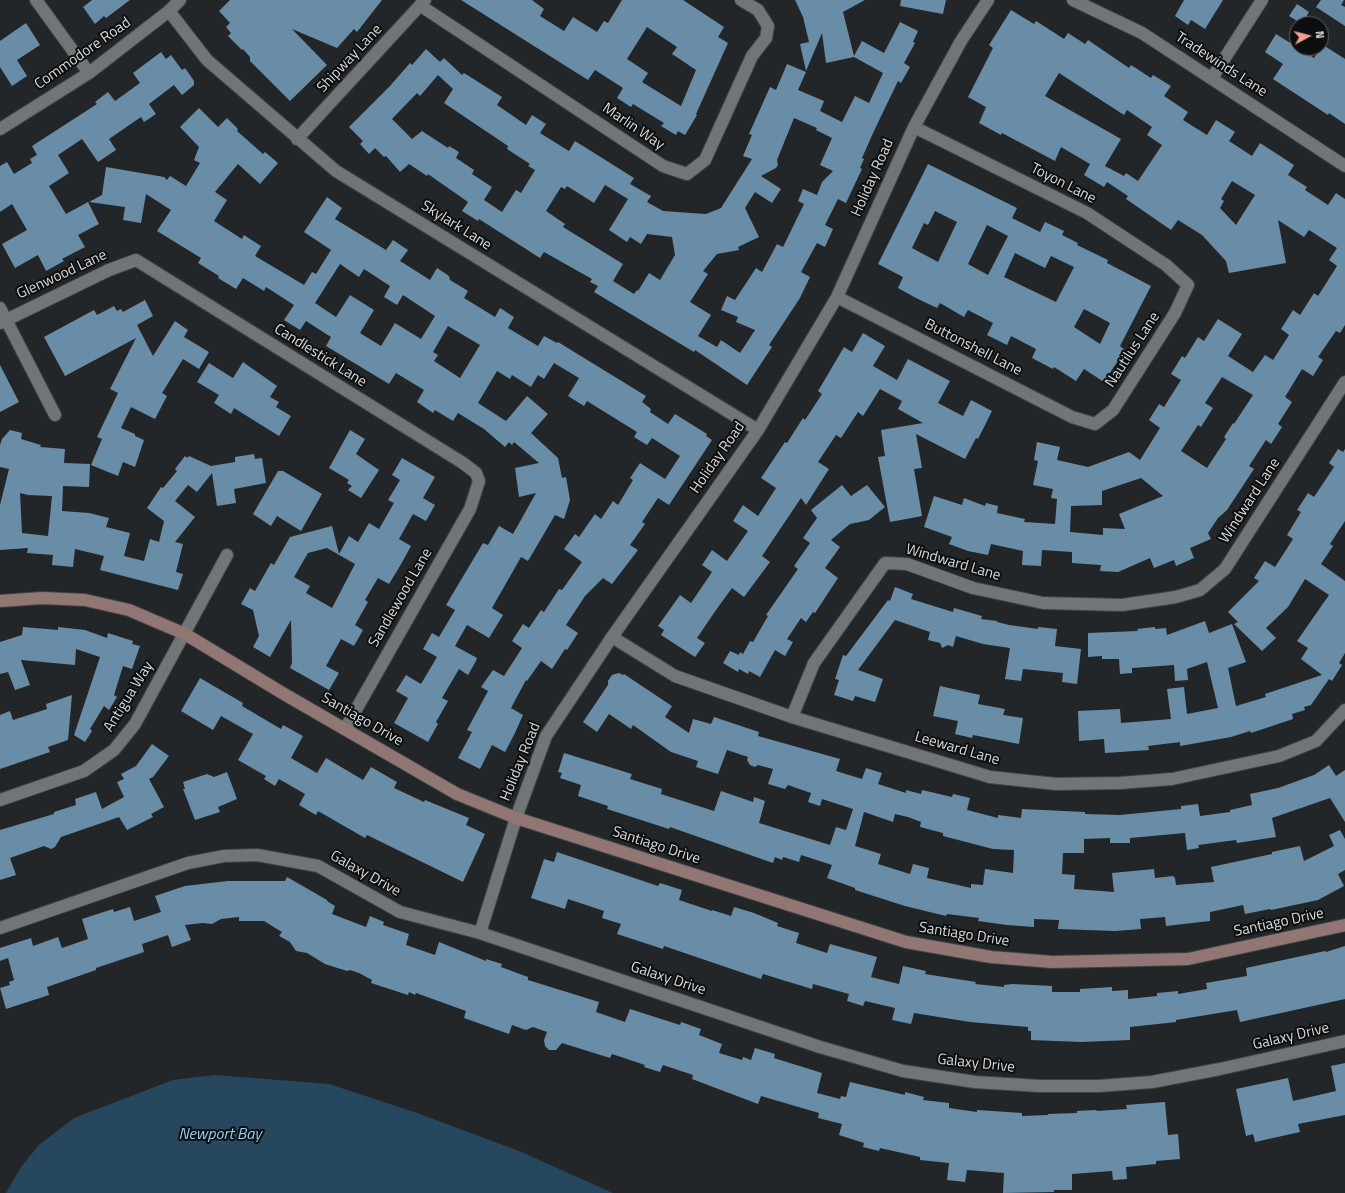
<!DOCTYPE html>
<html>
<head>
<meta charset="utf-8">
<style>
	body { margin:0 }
	#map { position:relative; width:1345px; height:1193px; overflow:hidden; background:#232628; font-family:"Titillium Web",sans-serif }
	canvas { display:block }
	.north { position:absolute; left:1289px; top:16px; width:40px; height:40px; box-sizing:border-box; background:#0d0e0f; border:1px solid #5e5f60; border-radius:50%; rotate:83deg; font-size:11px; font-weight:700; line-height:16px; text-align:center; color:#d7d9da }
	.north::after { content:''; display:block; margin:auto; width:14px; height:18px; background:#f59d8e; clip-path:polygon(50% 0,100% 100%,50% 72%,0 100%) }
</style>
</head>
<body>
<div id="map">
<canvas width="1345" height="1193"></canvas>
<div class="north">N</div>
</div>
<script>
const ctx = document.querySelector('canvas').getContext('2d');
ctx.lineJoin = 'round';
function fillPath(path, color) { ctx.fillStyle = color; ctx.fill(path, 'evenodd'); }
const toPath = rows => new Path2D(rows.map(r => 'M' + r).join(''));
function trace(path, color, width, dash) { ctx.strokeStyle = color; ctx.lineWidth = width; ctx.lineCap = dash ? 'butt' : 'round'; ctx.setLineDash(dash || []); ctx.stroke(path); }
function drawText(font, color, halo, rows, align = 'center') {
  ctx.font = font + ' "Titillium Web",sans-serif'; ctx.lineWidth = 4; ctx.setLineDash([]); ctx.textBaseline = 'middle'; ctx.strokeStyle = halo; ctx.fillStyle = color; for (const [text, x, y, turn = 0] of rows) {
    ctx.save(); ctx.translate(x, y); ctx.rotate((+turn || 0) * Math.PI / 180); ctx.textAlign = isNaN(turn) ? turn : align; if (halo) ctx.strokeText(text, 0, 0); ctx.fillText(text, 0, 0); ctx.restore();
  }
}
fillPath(toPath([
	[215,1075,329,1084,417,1113,519,1151,613,1193,6,1193,21,1167,39,1145,74,1118,173,1080]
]), '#26475e');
fillPath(toPath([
	[92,0,130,0,106,18,104,16,95,24,83,7],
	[230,0,382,0,357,32,354,29,337,48,292,29,327,65,290,101,250,61,250,57,243,49,242,50,228,36,231,33,226,27,230,23,219,11],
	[461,0,532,0,544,9,540,16,564,31,573,17,597,32,604,21,608,23,622,0,683,0,724,27,718,37,728,43,696,114,697,115,685,135,678,131,676,135,661,126,664,123,633,104,631,107,617,98,623,88,595,70,588,80],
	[647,27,677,47,672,54,696,70,681,106,642,82,648,73,627,59],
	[795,0,865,0,843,12,854,56,862,41,884,53,900,22,918,31,913,42,915,43,904,63,910,67,901,83,898,81,874,131,862,158,864,159,860,168,862,169,846,203,838,199,825,225,833,229,825,247,817,243,801,272,810,277,800,298,769,345,772,347,747,385,695,350,694,352,594,292,598,286,590,282,592,279,544,252,540,258,479,219,478,221,462,211,468,202,428,174,427,176,409,164,400,172,386,156,384,157,375,148,369,154,360,144,363,141,349,127,390,86,410,63,412,65,426,49,440,62,444,58,462,75,464,73,502,97,497,105,526,125,532,115,546,124,540,133,569,151,575,141,634,178,630,184,651,196,647,202,663,211,706,214,721,208,752,159,743,156,752,135,749,134,770,87,776,90,787,64,806,72,798,90,824,101,820,111,842,122,855,96,869,103,883,73,854,57,826,63,822,33,806,71,800,44,809,42,803,17],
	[438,75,453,89,444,103,508,146,507,149,530,164,528,166,535,170,521,193,516,190,502,212,484,200,492,187,472,174,474,170,456,158,459,152,449,146,448,148,422,131,412,139,392,119,417,93,420,96],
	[794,118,817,128,816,130,832,138,820,165,833,171,822,182,817,195,803,189,798,201,804,204,783,247,777,244,762,272,756,268,735,300,727,296,721,310,738,317,736,322,755,330,740,353,721,340,717,347,698,336,711,315,690,302,708,274,703,271,717,254,739,250,738,247,759,237,745,208,755,192,772,203,781,189,761,176,776,168,778,165,777,160],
	[605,185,628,199,609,230,627,242,630,237,641,244,647,234,672,237,675,255,660,280,649,273,638,291,637,290,634,294,613,281,623,264,563,227,565,224,546,211,561,187,565,189,567,186,594,203],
	[901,0,946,0,943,14,900,6],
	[1184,0,1223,0,1205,29,1191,20,1188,25,1175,16],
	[1321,0,1344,0,1341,5,1345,7,1345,26,1316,7],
	[1297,4,1309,12,1302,24,1289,16],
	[1011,10,1034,24,1036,21,1064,39,1068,33,1085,44,1088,40,1129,68,1131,65,1151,78,1153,75,1171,86,1164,96,1188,112,1183,120,1207,135,1216,120,1235,132,1229,141,1252,156,1260,143,1294,165,1288,175,1307,187,1305,190,1328,205,1336,193,1345,199,1345,325,1340,333,1336,331,1318,357,1323,360,1313,376,1302,369,1285,397,1292,402,1278,424,1282,427,1271,444,1266,440,1249,466,1254,469,1227,510,1218,518,1208,533,1211,539,1190,548,1194,558,1176,566,1174,560,1154,568,1150,558,1118,572,1100,571,1101,565,1072,563,1072,552,1042,550,1041,566,1022,565,1023,551,991,544,988,555,968,551,949,544,952,537,924,527,934,496,962,505,964,498,985,506,986,503,998,506,997,513,1025,519,1024,522,1055,524,1057,499,1051,498,1053,489,1033,485,1038,461,1034,460,1037,442,1060,447,1057,460,1088,467,1129,452,1140,460,1160,428,1149,420,1159,404,1164,407,1181,380,1171,374,1182,356,1185,358,1198,337,1204,341,1218,319,1242,334,1228,356,1253,372,1265,355,1273,360,1289,335,1281,329,1293,310,1300,315,1314,293,1318,296,1337,266,1329,260,1337,248,1309,230,1304,237,1278,220,1286,263,1229,273,1226,261,1202,235,1178,220,1171,230,1126,199,1128,196,1107,182,1104,187,1084,175,1090,164,1061,147,1055,161,1002,133,1001,135,979,123,986,107,968,97,993,48,989,45],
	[1059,73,1124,115,1127,110,1152,127,1147,135,1162,145,1138,181,1126,173,1124,176,1105,166,1121,139,1045,96],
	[1232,181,1255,195,1236,225,1220,208,1224,201,1221,199],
	[1222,377,1253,395,1234,424,1233,423,1224,437,1226,439,1207,468,1181,451,1198,425,1201,427,1213,408,1205,403],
	[1141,478,1163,496,1119,514,1125,529,1103,528,1103,535,1070,532,1071,506,1102,505,1102,491],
	[26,23,40,45,17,60,27,76,12,86,0,67,0,41],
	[1276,34,1314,58,1323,45,1345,59,1345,124,1329,113,1328,115,1273,79,1283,64,1265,52],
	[161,52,166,59,171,55,182,70,185,68,194,81,194,85,182,95,174,85,149,104,156,114,144,122,141,117,109,139,116,150,98,162,82,139,58,155,69,173,49,186,66,214,88,202,99,224,78,235,85,247,62,259,64,261,46,271,38,255,15,268,2,244,27,230,12,204,0,212,0,166,7,162,14,174,32,163,30,159,37,155,32,146,97,104,95,102,108,92,115,101,140,83,133,73],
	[199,108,218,127,227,118,238,129,237,131,263,154,265,152,278,163,260,184,238,164,215,192,227,200,214,221,242,239,244,235,261,246,255,256,304,285,312,272,316,274,331,250,304,232,327,197,342,208,335,219,386,250,393,240,408,250,400,261,430,280,437,268,449,276,450,280,468,291,464,298,495,317,500,308,514,317,508,328,538,346,544,336,557,343,558,342,646,396,642,402,651,409,650,412,668,424,675,414,707,434,706,436,712,440,669,505,658,498,642,522,645,524,630,545,638,550,612,584,603,578,585,596,566,625,578,633,567,650,565,649,552,669,541,661,527,681,526,680,511,708,523,715,514,735,505,752,492,745,480,769,458,758,472,732,467,730,488,691,481,687,493,670,504,676,522,648,512,641,523,624,529,628,541,610,544,612,559,589,562,590,582,562,564,549,575,534,579,537,595,514,601,519,613,501,618,505,633,480,630,478,640,463,665,479,680,456,652,438,647,445,634,437,637,432,587,401,584,406,568,396,579,378,554,363,544,379,538,375,531,387,512,375,510,379,497,371,478,403,506,421,527,396,548,414,531,433,558,458,562,478,566,477,570,500,564,519,555,515,528,561,521,557,492,608,503,615,489,638,467,625,455,646,477,658,476,661,468,675,459,669,442,698,448,701,436,722,438,724,428,742,394,723,408,698,396,691,406,675,421,684,437,657,423,649,432,633,439,637,455,610,446,605,483,543,488,545,499,526,513,534,536,493,519,497,515,468,539,463,514,442,512,445,509,442,505,447,484,429,458,413,453,421,435,410,433,413,417,402,424,390,396,373,389,384,326,346,331,337,306,321,300,330,284,320,294,305,266,287,264,291,243,278,236,289,218,278,219,276,198,263,201,258,157,231,171,210,146,194,141,223,123,220,125,207,89,202,102,195,106,167,164,177,167,180,170,176,186,186,200,163,194,160,199,147,180,127],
	[340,264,359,277,364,269,390,286,384,297,397,305,403,295,435,316,421,339,395,323,381,346,360,333,374,310,350,295,336,317,315,303],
	[448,326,480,345,460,378,434,361,438,355,433,352],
	[928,164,1017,208,1012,218,1040,232,1045,222,1064,231,1062,235,1078,243,1077,245,1108,260,1107,263,1151,286,1120,346,1125,350,1104,382,1084,369,1076,381,1054,367,1053,369,1032,358,1036,349,1011,336,1007,345,987,335,993,323,968,310,964,317,940,303,937,308,916,298,898,288,903,277,878,264],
	[935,211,957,222,938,262,912,248,924,223,928,225],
	[987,225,1008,236,988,275,968,264],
	[1015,253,1045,268,1051,256,1074,267,1056,302,1004,277],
	[1084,309,1110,323,1100,344,1074,327],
	[145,300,153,316,137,325,153,356,175,321,188,330,184,337,209,352,199,369,183,359,162,393,167,396,155,419,131,407,121,428,135,434,135,436,144,440,135,467,123,462,118,476,91,465,102,439,97,437,118,393,110,389,136,338,65,376,44,337,94,310,97,315,114,306,117,311,121,309,123,312],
	[863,333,885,346,873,366,897,380,908,359,950,381,938,403,963,416,971,400,992,411,978,439,976,438,965,459,916,434,922,468,914,469,922,516,890,522,878,457,885,456,881,430,923,423,898,409,902,401,880,389,863,416,858,412,841,438,836,435,818,462,829,469,806,505,801,498,762,556,770,562,744,597,732,588,716,610,697,638,705,643,695,657,661,635,664,630,658,626,680,595,691,603,712,572,702,565,712,550,727,561,748,531,733,521,743,505,758,516,776,488,761,478,785,442,787,443,803,418,805,420,822,394,818,391,844,347,852,352],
	[243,362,277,386,270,397,279,402,276,407,291,416,279,436,234,408,231,414,214,403,219,395,197,382,209,363,233,378],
	[0,365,19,402,0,412],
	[10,430,22,433,21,439,41,445,40,447,65,449,64,463,90,464,89,487,63,486,62,511,89,513,109,518,106,527,130,533,124,556,144,561,150,539,159,542,164,521,147,508,161,487,163,488,177,471,175,469,185,456,187,458,189,456,211,466,235,462,235,457,254,454,255,459,262,458,266,483,234,489,236,503,217,506,212,473,197,492,188,485,175,501,195,517,175,542,183,544,176,572,183,574,178,590,100,570,104,556,75,549,73,567,52,565,53,555,27,553,28,548,0,550,0,505,9,469,0,467,0,445,2,439],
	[20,493,28,495,52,496,48,536,22,533],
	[350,430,365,439,356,454,379,470,361,498,348,490,352,486,347,483,349,480,329,468],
	[1338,449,1343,452,1345,449,1345,521,1330,544,1333,546,1321,564,1345,581,1345,653,1339,663,1342,665,1332,681,1329,679,1311,705,1304,707,1305,710,1292,714,1293,719,1251,733,1250,731,1231,737,1180,746,1180,742,1148,746,1149,750,1105,753,1104,739,1079,741,1078,711,1120,709,1121,723,1171,719,1167,689,1184,687,1187,714,1218,708,1207,662,1187,669,1188,680,1175,681,1174,665,1132,668,1132,673,1120,674,1119,659,1102,659,1102,656,1088,657,1088,633,1138,631,1137,629,1155,627,1155,629,1166,628,1167,635,1205,621,1209,633,1232,624,1246,662,1228,668,1236,706,1266,697,1265,694,1322,675,1301,659,1308,648,1297,641,1329,595,1305,579,1288,607,1266,628,1276,638,1262,651,1234,624,1238,622,1228,612,1259,581,1254,578,1265,561,1275,567,1293,539,1287,535,1301,512,1297,510,1308,493,1314,497,1334,467,1329,463],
	[402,458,435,477,423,498,435,505,426,521,413,514,399,539,411,546,400,566,389,584,378,578,365,600,368,602,355,625,363,630,354,646,341,639,326,666,339,673,329,690,290,668,292,663,291,620,270,657,253,647,259,636,253,610,241,604,250,588,255,591,271,563,274,565,290,537,332,526,339,554,349,536,358,542,369,523,379,529,394,503,388,500,400,480,392,475],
	[327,548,355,564,332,608,306,593,310,586,294,577,308,553],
	[278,471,283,471,322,494,301,531,277,516,271,526,253,514],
	[842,485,851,496,867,485,885,507,869,520,850,524,831,540,840,547,825,568,838,578,815,613,813,612,806,622,801,618,787,639,793,642,785,656,775,650,760,677,749,671,748,674,739,669,738,672,723,663,730,651,739,655,740,652,743,654,750,641,753,642,768,616,766,615,798,569,794,566,810,543,803,538,817,518,811,510],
	[895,587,913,594,911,599,953,612,954,608,982,616,981,619,997,621,997,622,1009,625,1038,629,1038,627,1057,629,1055,646,1081,649,1077,684,1062,682,1063,673,1023,669,1021,681,1005,679,1010,648,983,644,956,636,953,647,948,645,942,648,940,643,928,640,930,632,895,620,858,670,883,679,875,702,855,696,853,701,834,695,839,680,835,679,843,655,846,656,888,600,890,601],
	[23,627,58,630,58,627,85,630,107,638,108,633,133,641,132,644,140,646,132,669,123,666,114,695,117,697,109,710,104,706,90,729,92,731,85,742,74,735,100,657,76,649,75,665,21,660,30,685,15,690,8,672,0,674,0,642,22,635],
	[619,673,623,675,624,674,672,706,665,717,689,733,693,719,711,724,714,717,759,732,758,736,840,759,836,771,862,779,866,768,882,773,878,784,906,793,906,790,921,794,922,790,952,797,953,794,970,798,967,810,998,818,998,815,1021,818,1022,809,1085,812,1085,814,1120,815,1181,809,1181,806,1198,804,1200,816,1230,812,1230,810,1252,805,1250,794,1278,788,1314,775,1329,765,1336,776,1345,770,1345,822,1330,798,1272,818,1276,837,1237,843,1236,840,1198,845,1199,848,1187,850,1185,833,1130,838,1130,843,1110,843,1110,838,1084,839,1084,853,1063,853,1062,874,1075,875,1074,889,1114,892,1112,873,1154,869,1155,878,1173,876,1175,878,1176,885,1214,882,1211,867,1272,854,1272,852,1300,846,1304,861,1334,846,1329,835,1340,830,1345,839,1345,870,1338,874,1344,886,1318,900,1271,910,1270,909,1245,914,1243,905,1210,912,1210,921,1166,926,1165,917,1140,919,1141,929,1115,931,1058,929,1059,920,1034,919,1034,927,1007,925,978,921,979,918,947,914,946,916,905,906,855,890,855,888,827,878,832,865,801,855,799,862,783,857,782,860,775,857,773,863,670,827,669,829,607,809,608,806,578,796,581,785,560,778,562,773,558,772,564,753,632,774,630,779,662,789,661,794,714,811,721,791,753,802,754,797,765,801,759,823,830,845,836,827,846,830,853,809,822,799,820,806,808,802,811,793,788,785,785,789,768,784,773,769,758,765,755,767,750,765,747,760,748,757,727,750,718,774,696,767,698,761,671,752,633,725,631,729,609,714,597,732,583,722,608,685,608,681,612,675],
	[864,812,893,822,895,814,908,817,921,822,920,827,943,833,943,836,993,849,1014,850,1013,873,985,869,983,885,971,884,971,888,927,878,929,868,913,864,910,874,878,864,881,854,855,846],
	[200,678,243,703,242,706,281,729,283,725,303,736,291,758,317,773,326,758,363,780,371,767,397,782,394,788,424,802,425,800,469,818,466,825,485,834,463,882,367,835,365,838,318,811,316,815,299,805,305,794,279,779,275,786,264,779,266,776,238,760,253,734,221,716,213,730,181,711],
	[940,686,980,695,978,704,1005,709,1003,715,1023,718,1019,744,973,735,972,738,955,734,958,721,933,716],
	[72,695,68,740,48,747,50,752,0,769,0,715,10,711,13,720,47,709,46,704],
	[152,744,169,756,153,777,149,779,164,807,151,814,153,817,127,830,119,817,61,837,55,847,51,849,44,846,10,858,16,875,0,880,0,830,54,814,54,812,76,805,75,799,96,792,102,809,124,797,117,782,124,779,121,774,136,766],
	[227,772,237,799,218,807,220,812,195,820,183,789,185,789,183,782,207,774,214,777],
	[557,852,658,886,660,883,682,890,679,900,712,911,712,910,731,916,734,907,754,913,778,923,777,926,799,933,796,943,827,953,830,944,877,957,871,977,899,984,903,966,926,971,925,974,976,982,975,984,1004,987,1004,985,1013,984,1052,986,1052,992,1080,992,1080,989,1112,987,1112,991,1128,990,1128,999,1157,996,1157,993,1178,991,1178,994,1207,989,1206,983,1247,976,1246,968,1325,951,1326,952,1345,946,1345,999,1240,1022,1237,1010,1176,1020,1176,1022,1130,1027,1130,1040,1081,1042,1031,1040,1031,1031,1028,1031,1028,1027,970,1022,914,1013,911,1024,892,1020,895,1008,865,1001,863,1006,847,1001,849,994,813,984,812,989,763,974,761,979,664,946,663,949,617,934,621,924,602,918,604,911,568,899,565,909,531,898,544,859,554,862],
	[287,877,327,900,327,901,335,906,332,914,366,927,370,916,384,922,383,925,409,934,406,945,435,955,439,942,486,961,486,959,502,964,501,967,528,977,528,980,599,1002,596,1012,625,1022,630,1009,680,1025,681,1022,701,1029,699,1035,722,1044,719,1053,742,1060,743,1057,751,1060,755,1048,775,1054,774,1058,822,1073,817,1093,840,1099,841,1096,846,1097,850,1082,905,1095,905,1092,924,1097,923,1100,949,1103,949,1108,977,1112,977,1110,1022,1113,1022,1116,1048,1115,1048,1114,1077,1113,1077,1111,1096,1110,1097,1111,1127,1109,1126,1105,1165,1102,1168,1135,1178,1134,1180,1159,1156,1161,1156,1164,1126,1167,1127,1179,1113,1180,1112,1171,1072,1174,1072,1190,1054,1190,1054,1192,1003,1193,1004,1173,967,1170,965,1182,947,1180,949,1163,920,1160,920,1157,880,1148,879,1151,863,1147,864,1143,839,1135,842,1124,818,1118,819,1113,761,1096,758,1104,692,1079,693,1075,663,1065,660,1072,644,1067,645,1065,612,1054,610,1058,562,1043,556,1050,549,1050,545,1046,544,1040,547,1032,533,1027,526,1030,512,1025,509,1034,464,1018,466,1011,416,993,415,995,409,992,408,995,371,983,372,980,359,973,350,970,347,971,325,964,307,953,296,951,290,942,279,936,282,932,264,921,239,921,239,917,221,919,212,924,202,923,185,925,191,940,172,947,168,935,142,944,144,952,96,968,96,970,47,987,49,995,6,1009,0,988,10,985,9,982,14,980,8,958,0,961,0,948,31,938,33,946,58,937,62,948,88,939,82,919,113,909,114,912,130,907,134,921,161,912,155,896,185,886,228,881,285,881],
	[1345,1063,1345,1115,1298,1124,1300,1132,1255,1142,1253,1134,1246,1136,1236,1089,1288,1078,1293,1101,1336,1091,1331,1066]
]), '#6a8da7');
const street = toPath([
	[36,0,89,73],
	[1073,0,1142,33,1345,166],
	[421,6,663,166,687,174,705,160,752,56,766,38,768,26,758,10,741,0],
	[169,11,207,60,336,171,758,430],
	[1212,78,1262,0],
	[0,129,89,73,169,11,180,0],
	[297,139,425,0],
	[837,297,1072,417,1095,424,1113,410,1175,313,1188,285,1166,265,1087,213,914,127],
	[0,308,55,415],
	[0,323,109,270,136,260,463,463,476,473,479,481,470,509,345,729],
	[612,637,675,676,792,717,990,777,1056,784,1120,783,1172,779,1279,756,1316,741,1345,710],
	[792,717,814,663,885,563,907,564,973,588,1043,603,1122,605,1176,597,1200,590,1225,569,1345,382],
	[0,800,84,771,114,750,135,724,227,555],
	[0,928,188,863,224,856,257,855,318,866,400,912,480,933,820,1047,903,1071,975,1082,1040,1086,1099,1086,1152,1082,1220,1069,1345,1041],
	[480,933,516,818,546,736,612,637,758,430,837,297,914,127,961,41,988,0]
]);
const secondary = toPath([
	[0,601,42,598,85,600,129,610,185,634,284,694,457,794,516,818,906,942,991,957,1052,962,1188,959,1345,925]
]);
trace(street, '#414445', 14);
trace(secondary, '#414445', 14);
trace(street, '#727577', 12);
trace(secondary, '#917673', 12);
drawText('15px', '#d7d9da', '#0d0e0f', [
	["Commodore Road",83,54,-35],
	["Shipway Lane",350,59,-47],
	["Tradewinds Lane",1221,65,33],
	["Marlin Way",633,127,34],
	["Holiday Road",873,178,-66],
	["Toyon Lane",1063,184,27],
	["Skylark Lane",456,226,32],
	["Glenwood Lane",62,275,-25],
	["Buttonshell Lane",973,348,27],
	["Nautilus Lane",1133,350,-57],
	["Candlestick Lane",320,356,32],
	["Holiday Road",718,458,-55],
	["Windward Lane",1250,501,-57],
	["Windward Lane",953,563,16],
	["Sandlewood Lane",401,598,-60],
	["Antigua Way",129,697,-58],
	["Santiago Drive",362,720,30],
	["Leeward Lane",957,749,16],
	["Holiday Road",521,762,-68],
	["Santiago Drive",656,846,18],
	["Galaxy Drive",365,874,29],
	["Santiago Drive",1279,923,-12],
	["Santiago Drive",964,935,9],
	["Galaxy Drive",668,979,18],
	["Galaxy Drive",1291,1037,-13],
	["Galaxy Drive",976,1064,6]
]);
drawText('italic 16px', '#92ccf7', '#0d0e0f', [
	["Newport Bay",220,1135]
]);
</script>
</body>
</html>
